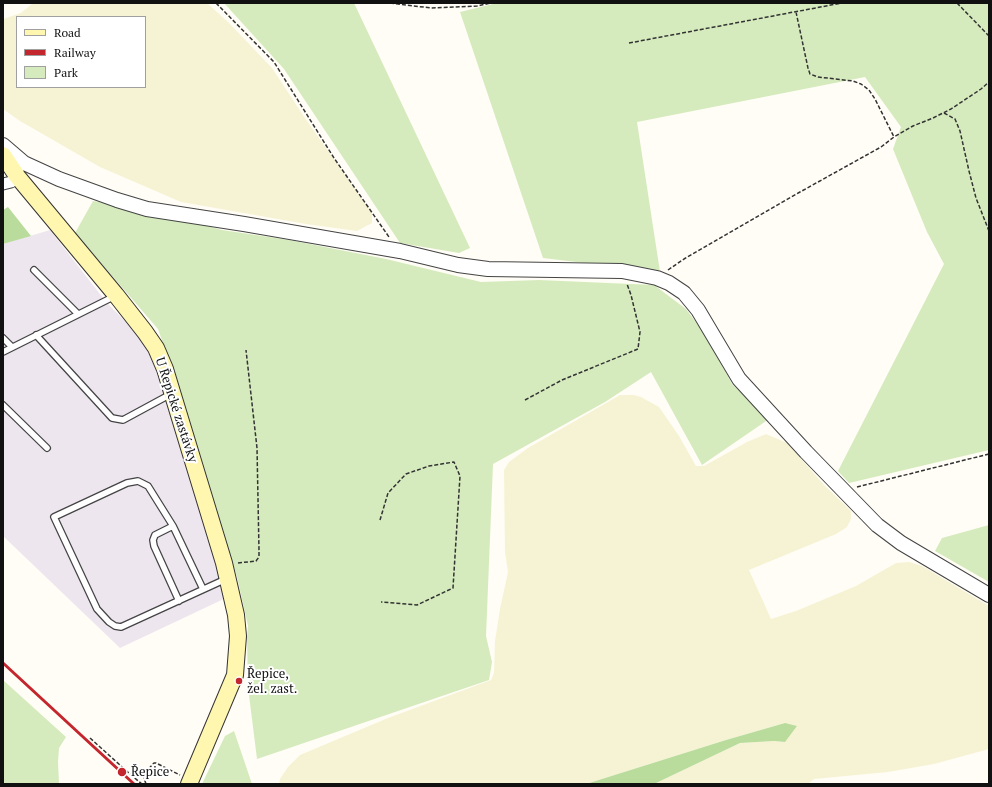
<!DOCTYPE html>
<html>
<head>
<meta charset="utf-8">
<style>
	body { margin:0 }
	#map { position:relative; width:992px; height:787px; overflow:hidden; background:#fffdf5; font-family:"PT Serif",serif }
	canvas { display:block }
	.frame { position:absolute; inset:0; border:4px solid #111; pointer-events:none }
	.legend { position:absolute; left:16px; top:16px; width:130px; height:72px; box-sizing:border-box; background:#fff; border:1px solid #a0a0a0; margin:0; padding:5px 7px; list-style:none; font-size:12px; color:#111 }
	.legend li { display:flex; align-items:center; gap:8px; height:20px }
	.legend b { width:20px; border:1px solid #a0a0a0 }
</style>
</head>
<body>
<div id="map">
<canvas width="992" height="787"></canvas>
<div class="frame"></div>
<ul class="legend">
<li><b style="height:5px;background:#fff6b0"></b>Road</li>
<li><b style="height:5px;background:#c4262e"></b>Railway</li>
<li><b style="height:11px;background:#d5ebbd"></b>Park</li>
</ul>
</div>
<script>
const ctx = document.querySelector('canvas').getContext('2d');
ctx.lineJoin = 'round';
function fillPath(path, color) { ctx.fillStyle = color; ctx.fill(path, 'evenodd'); }
const toPath = rows => new Path2D(rows.map(r => 'M' + r).join(''));
function trace(path, color, width, dash) { ctx.strokeStyle = color; ctx.lineWidth = width; ctx.lineCap = dash ? 'butt' : 'round'; ctx.setLineDash(dash || []); ctx.stroke(path); }
function drawText(font, color, halo, rows, align = 'center') {
  ctx.font = font + ' "PT Serif",serif'; ctx.lineWidth = 4; ctx.setLineDash([]); ctx.textBaseline = 'middle'; ctx.strokeStyle = halo; ctx.fillStyle = color; for (const [text, x, y, turn = 0] of rows) {
    ctx.save(); ctx.translate(x, y); ctx.rotate((+turn || 0) * Math.PI / 180); ctx.textAlign = isNaN(turn) ? turn : align; if (halo) ctx.strokeText(text, 0, 0); ctx.fillText(text, 0, 0); ctx.restore();
  }
}
fillPath(toPath([
	[50,230,107,303,138,334,156,367,228,597,120,648,3,536,3,244]
]), '#eee6ef');
fillPath(toPath([
	[33,3,207,3,229,23,272,68,307,121,372,213,372,223,357,231,306,224,181,202,100,167,20,121,3,109,3,19,21,13],
	[17,17,145,17,145,87,17,87],
	[620,395,634,395,641,397,659,407,679,436,696,466,704,466,747,442,766,434,787,443,825,486,851,511,851,519,847,527,836,534,749,570,771,619,796,611,856,586,896,563,909,562,922,566,989,606,989,749,934,764,888,772,814,779,808,784,654,784,740,743,774,741,785,742,785,723,726,740,586,784,279,784,280,779,288,767,300,755,388,718,491,680,494,673,495,641,500,609,508,572,505,552,504,470,509,462,528,448]
]), '#f6f3d4');
fillPath(toPath([
	[224,3,354,3,470,248,459,253,400,243,284,69],
	[497,3,989,3,989,450,849,483,838,471,944,264,927,232,893,149,901,127,865,77,637,122,660,272,543,258,460,12],
	[93,201,147,209,222,230,289,240,386,259,481,282,539,280,654,285,686,309,704,333,732,384,769,419,702,465,651,372,605,402,493,464,486,636,492,662,489,680,257,759,248,687,247,638,248,626,237,577,192,435,174,374,158,329,75,233],
	[989,525,989,582,935,551,942,538],
	[3,680,66,737,59,748,58,762,59,784,3,784],
	[234,731,252,784,202,784,225,736]
]), '#d5ebbd');
fillPath(toPath([
	[8,207,31,236,3,244,3,210],
	[785,723,797,726,785,742,774,741,740,743,654,784,586,784,726,740]
]), '#b9dc9c');
const service = toPath([
	[34,270,78,314],
	[36,335,112,418,123,420,171,394],
	[3,338,12,347],
	[3,352,115,296],
	[3,405,47,448],
	[173,526,155,535,153,540,154,546,179,601],
	[203,589,173,526,148,486,138,481,127,483,54,517,97,609,109,622,115,626,121,627,226,579]
]);
const minor = toPath([
	[3,184,11,182,17,176,18,169]
]);
const tertiary = toPath([
	[3,145,24,163,59,179,117,200,147,209,244,224,400,251,458,265,488,269,622,271,657,278,669,283,684,293,698,310,739,379,806,452,877,525,901,543,989,595]
]);
const secondary = toPath([
	[3,155,17,176,116,295,145,332,156,348,165,369,224,563,236,615,238,636,235,675,189,784]
]);
trace(service, '#444', 8);
trace(minor, '#444', 13);
trace(tertiary, '#444', 16);
trace(secondary, '#333', 18);
trace(toPath([
	[216,3,274,62,334,158,389,237],
	[390,3,431,8,477,6,491,3],
	[957,3,989,36],
	[796,12,808,68,810,74,818,77,853,81,861,84,869,90,875,99,894,137],
	[629,43,842,3],
	[944,113,955,119,960,131,969,171,976,198,989,231],
	[668,270,684,259,800,192,881,147,894,137,913,126,933,118,951,109,981,89,989,82],
	[525,400,562,380,638,349,640,332,631,295,627,284],
	[857,487,989,454],
	[380,520,388,493,406,474,429,466,454,462,460,476,453,588,417,605,381,602],
	[238,563,256,561,259,557,259,551,257,448,246,350],
	[90,738,131,775,142,784],
	[146,784,143,775,154,763,156,763,180,775]
]), '#333', 1.5, [4, 2]);
trace(service, '#fff', 5.5);
trace(minor, '#fff', 11);
trace(tertiary, '#fff', 14);
trace(secondary, '#fff6b0', 16);
trace(toPath([
	[3,663,134,784]
]), '#c4262e', 3);
for (const [x, y, r, color] of [
	[239,681,4,"#c4262e"],
	[122,772,5,"#c4262e"]
]) { const dot = new Path2D(); dot.arc(x, y, r, 0, 2 * Math.PI); ctx.fillStyle = color; ctx.fill(dot); trace(dot, '#fff', 1.5); }
drawText('13px', '#111', '#fff', [
	["U Řepické zastávky",176,410,72]
]);
drawText('13px', '#111', '#fff', [
	["Řepice,",247,674],
	["žel. zast.",247,689],
	["Řepice",131,772]
], 'left');
</script>
</body>
</html>
